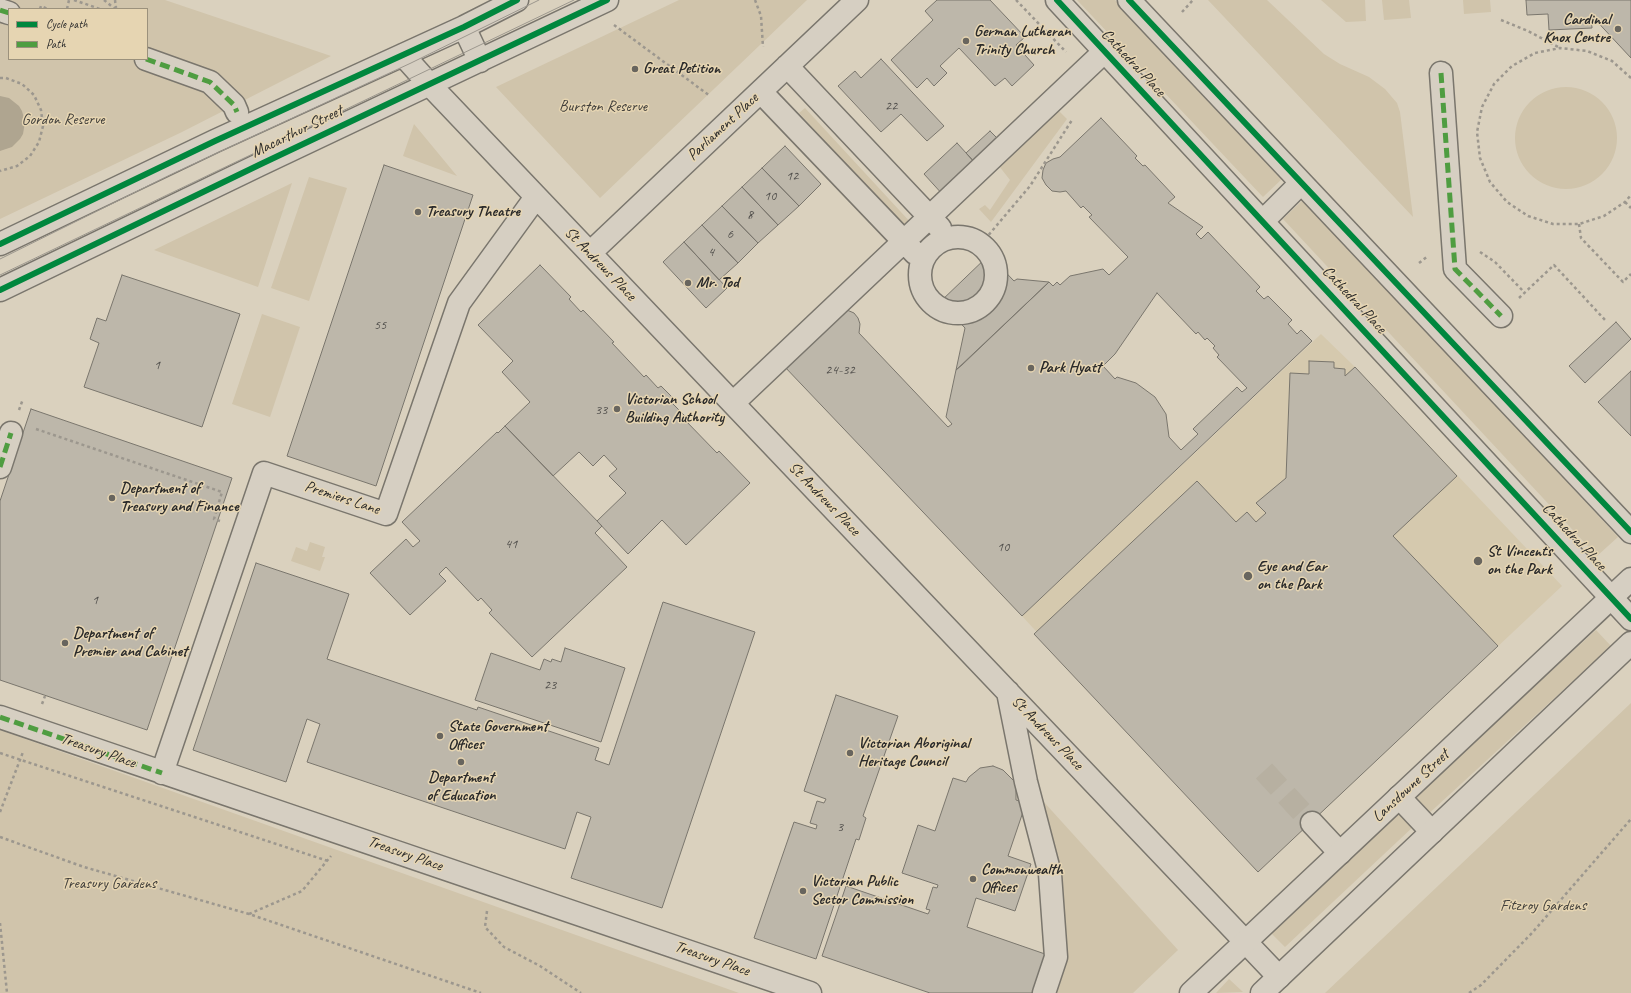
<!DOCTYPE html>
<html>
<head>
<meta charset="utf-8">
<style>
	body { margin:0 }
	#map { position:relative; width:1631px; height:993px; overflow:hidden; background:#dad1be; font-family:Caveat,sans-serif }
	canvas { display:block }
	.legend { position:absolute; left:8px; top:8px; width:140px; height:52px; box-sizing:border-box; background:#e6d5b2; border:1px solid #9b917c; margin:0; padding:5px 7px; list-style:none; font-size:12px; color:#2b2b2b }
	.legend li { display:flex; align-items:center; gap:8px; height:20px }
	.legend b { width:20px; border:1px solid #9b917c }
</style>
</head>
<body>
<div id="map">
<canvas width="1631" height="993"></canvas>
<ul class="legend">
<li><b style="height:5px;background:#00873e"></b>Cycle path</li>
<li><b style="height:5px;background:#4f9d41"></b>Path</li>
</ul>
</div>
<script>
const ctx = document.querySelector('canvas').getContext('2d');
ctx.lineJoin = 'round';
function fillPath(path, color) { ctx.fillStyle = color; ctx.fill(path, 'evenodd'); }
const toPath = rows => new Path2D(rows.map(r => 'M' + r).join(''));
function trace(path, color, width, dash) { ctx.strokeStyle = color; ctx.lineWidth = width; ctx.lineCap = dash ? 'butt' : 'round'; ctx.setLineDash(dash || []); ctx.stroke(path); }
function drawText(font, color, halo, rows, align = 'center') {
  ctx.font = font + ' Caveat,sans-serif'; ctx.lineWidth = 3; ctx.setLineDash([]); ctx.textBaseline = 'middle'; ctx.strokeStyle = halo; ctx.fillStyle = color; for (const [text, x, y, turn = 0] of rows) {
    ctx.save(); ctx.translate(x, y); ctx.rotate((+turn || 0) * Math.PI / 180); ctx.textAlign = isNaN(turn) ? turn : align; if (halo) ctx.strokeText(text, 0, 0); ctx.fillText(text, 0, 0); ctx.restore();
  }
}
fillPath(toPath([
	[1321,334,1355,367,1562,586,1258,872,1022,616]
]), '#d5c9ae');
fillPath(toPath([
	[0,0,165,0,331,56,182,132,0,219],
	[9,9,147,9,147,59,9,59],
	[679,0,807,0,600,198,496,87],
	[1077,0,1115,0,1283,178,1263,197],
	[1208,0,1267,0,1324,54,1340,64,1369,77,1385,89,1397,103,1400,112,1413,217],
	[1321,0,1365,0,1366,21,1346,22],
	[1382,0,1409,0,1411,18,1384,20],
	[1463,0,1490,0,1491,12,1464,14],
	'1515 138a51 51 0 1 1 102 0a51 51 0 1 1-102 0Z',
	[805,108,912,224,906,230,799,113],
	[1058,110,1067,119,991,222,979,209,985,205,990,210,1010,180,999,166],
	[414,124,457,176,403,156],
	[309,177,347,188,309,301,271,288],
	[292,183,258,287,154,250],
	[1304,199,1618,537,1597,556,1283,219],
	[262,314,300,327,270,417,232,404],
	[310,542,325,547,322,557,325,557,320,571,291,561,296,547,307,551],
	[1596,630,1611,646,1424,818,1409,802],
	[1631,703,1631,993,1325,993],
	[0,730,146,782,739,993,0,993],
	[1033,790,1178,950,1133,993,1054,993],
	[1401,811,1414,826,1285,947,1271,933],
	[1229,979,1243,992,1216,993]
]), '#d0c4ab');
fillPath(toPath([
	[0,96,9,98,19,106,22,111,25,122,23,134,20,139,12,147,0,151]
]), '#afa590');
const building = toPath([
	[937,0,990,0,1025,37,1016,45,1034,65,1012,86,1005,78,995,86,959,48,940,66,947,73,934,86,927,78,917,88,891,60,933,20,925,11,937,0],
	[1526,0,1631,0,1631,58,1591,15,1592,28,1549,30,1548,14,1527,15,1526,0],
	[881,59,944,126,927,141,901,114,881,132,838,86,855,71,861,78,881,59],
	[1101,118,1137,156,1135,158,1143,166,1145,165,1175,197,1168,203,1203,227,1196,234,1201,239,1208,232,1260,287,1256,291,1264,299,1268,296,1292,320,1288,324,1297,334,1301,330,1312,341,1022,616,783,365,839,310,847,310,854,313,858,318,860,324,859,333,948,427,952,424,946,417,956,370,962,365,1049,282,1053,286,1057,282,1060,285,1070,276,1103,269,1109,275,1128,257,1089,217,1092,215,1083,206,1081,208,1066,191,1060,192,1052,191,1046,185,1042,178,1043,170,1046,163,1053,159,1060,157,1101,118],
	[1157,293,1196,334,1198,332,1205,340,1207,338,1215,346,1213,348,1219,355,1217,357,1247,388,1242,392,1237,387,1193,429,1198,434,1181,450,1169,437,1166,414,1155,397,1136,383,1117,377,1115,379,1103,366,1115,354,1157,293],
	[990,131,1001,142,977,165,966,153,990,131],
	[957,143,977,165,944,196,924,174,957,143],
	[785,146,821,184,799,206,762,168,785,146],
	[384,165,473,195,376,486,287,456,384,165],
	[762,168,799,206,778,225,742,187,762,168],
	[742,187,778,225,758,243,722,206,742,187],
	[722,206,758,243,738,263,702,225,722,206],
	[702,225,738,263,719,280,684,242,702,225],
	[684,242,727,288,706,308,663,262,684,242],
	[989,255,1014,281,1017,279,1049,282,956,370,965,328,940,302,989,255],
	[540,265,571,297,569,299,581,312,583,310,614,342,612,343,644,377,646,375,658,388,661,386,675,400,672,403,686,417,684,419,717,453,719,451,750,483,686,545,662,520,628,554,597,521,626,493,609,476,617,469,604,455,593,466,579,452,553,476,505,426,530,402,502,372,513,361,478,325,540,265],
	[122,275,240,314,202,427,84,387,99,343,90,339,97,318,106,321,122,275],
	[1616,322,1631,339,1585,383,1569,366,1616,322],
	[1309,361,1334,362,1334,368,1345,369,1345,376,1355,367,1457,476,1393,536,1498,646,1258,872,1034,634,1197,481,1236,522,1247,512,1256,522,1266,513,1256,503,1286,478,1290,373,1309,374,1309,361],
	[1631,371,1631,436,1598,402,1631,371],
	[31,409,232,478,147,730,0,680,0,501,31,409],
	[505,426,602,526,595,533,627,567,532,657,489,613,492,610,481,598,478,601,446,567,439,574,446,581,410,615,370,573,406,539,413,547,420,541,402,522,497,432,498,433,505,426],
	[256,563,349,594,327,659,477,710,478,707,599,748,595,760,609,765,663,602,755,632,662,908,571,878,591,817,577,812,565,849,307,762,320,724,307,719,286,782,193,750,256,563],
	[565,648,625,668,601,742,475,700,491,653,540,670,544,659,551,662,552,659,561,662,565,648],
	[836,695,898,716,863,816,866,818,859,840,856,839,816,959,754,938,794,822,816,829,817,825,810,823,817,801,824,803,826,799,804,791,836,695],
	[993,766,1003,770,1014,781,1016,786,1016,800,1026,803,1008,856,1031,864,1015,911,976,898,967,927,1045,954,1032,993,930,993,822,956,846,886,928,914,930,910,926,909,933,887,937,888,938,885,902,873,918,825,935,831,953,778,966,782,969,777,980,768,993,766]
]);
fillPath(building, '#bdb7aa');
trace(building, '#7a766d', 1);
trace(toPath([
	[1264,771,1312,823]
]), '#b7b0a1', 22, [22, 11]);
const minor = toPath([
	[1057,0,1631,619],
	[1129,0,1631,532],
	[0,10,9,13],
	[464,27,480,61],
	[403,55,429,84,1279,977],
	[146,59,210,82,234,105,237,112],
	[787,66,940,228],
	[1441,73,1455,269,1501,316],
	[761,92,915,253],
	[1263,221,1301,183],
	'920 275a38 38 0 1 1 76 0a38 38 0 1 1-76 0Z',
	[0,244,215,141,464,27,517,0],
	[590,253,857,0],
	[0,290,261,164,607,0],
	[733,403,1105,51],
	[0,467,11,433],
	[1008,692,1026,782,1050,874,1056,957,1044,993],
	[0,717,810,993],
	[162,773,264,473,386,514,459,303,536,197],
	[1399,797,1432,832],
	[1312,823,1340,853]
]);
const major = toPath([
	[1191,993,1631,579],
	[1262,993,1631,643]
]);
trace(minor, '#7a766d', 25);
trace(major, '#7a766d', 25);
trace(toPath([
	[74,0,100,9],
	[104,0,115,9],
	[115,0,116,8],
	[755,0,761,16,763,47],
	[1016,0,1066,52],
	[40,9,41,6,48,9],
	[67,9,69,0],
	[1182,12,1193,0],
	[1501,20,1528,31,1560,48],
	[614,25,710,96],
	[0,78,6,78,22,84,34,95,41,110,43,126,39,142,30,156,17,166,0,171],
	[1631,78,1612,61,1587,51,1560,48,1535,53,1512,66,1494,84,1482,107,1477,132,1480,158,1490,182,1507,202,1528,216,1553,224,1579,224,1604,216,1625,202,1631,195],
	[1625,202,1631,208],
	[1579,224,1581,238,1623,282,1631,274],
	[981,244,1030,186,1072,120],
	[1480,252,1495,262,1525,293],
	[1419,263,1428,256],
	[1519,298,1554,265,1605,320],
	[19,410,23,399],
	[36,429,222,492,214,519,220,521],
	[42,704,45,696],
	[0,753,328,861],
	[0,812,23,752],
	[0,837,84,867,249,914,481,993],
	[487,911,485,927,504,947,540,966,581,993],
	[249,914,302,891,331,856],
	[0,923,7,993],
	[1469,993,1481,985,1532,933,1631,819]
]), '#9c978e', 2.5, [3, 3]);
trace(minor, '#d6cfc2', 22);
trace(major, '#d6cfc2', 22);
trace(toPath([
	[0,259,174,173,411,63,539,0],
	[0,275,574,0]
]), '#9c978e', 1);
trace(toPath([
	[0,10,9,13],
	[146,59,210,82,234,105,237,112],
	[1441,73,1455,269,1501,316],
	[0,467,11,433],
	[0,717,162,773]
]), '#4f9d41', 5, [10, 5]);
trace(toPath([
	[1057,0,1631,619],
	[1129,0,1631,532],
	[0,244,215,141,464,27,517,0],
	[0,290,261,164,607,0]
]), '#00873e', 6);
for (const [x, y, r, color] of [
	[1618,29,4,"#68655e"],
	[966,41,4,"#68655e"],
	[635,69,4,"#68655e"],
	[418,212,4,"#68655e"],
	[688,283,4,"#68655e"],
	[1031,368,4,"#68655e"],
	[617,409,4,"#68655e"],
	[112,498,4,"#68655e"],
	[1478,561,5,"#68655e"],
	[1248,576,5,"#68655e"],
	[65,643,4,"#68655e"],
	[440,736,4,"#68655e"],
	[850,753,4,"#68655e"],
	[461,762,4,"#68655e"],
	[973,879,4,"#68655e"],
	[803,891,4,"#68655e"]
]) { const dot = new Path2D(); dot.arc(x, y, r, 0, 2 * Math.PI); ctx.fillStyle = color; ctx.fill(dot); trace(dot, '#e6d5b2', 1.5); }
drawText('14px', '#504e4b', null, [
	["22",891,106],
	["12",792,176],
	["10",770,196],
	["8",750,215],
	["6",730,234],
	["4",711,252],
	["55",380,325],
	["1",157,365],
	["24-32",840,370],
	["33",601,410],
	["41",511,544],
	["10",1003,547],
	["1",95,600],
	["23",550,685],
	["3",840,827]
]);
drawText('bold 16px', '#2b2b2b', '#e6d5b2', [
	["Cardinal",1610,20,"right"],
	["Knox Centre",1610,38,"right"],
	["German Lutheran",974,32],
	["Trinity Church",974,50],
	["Great Petition",643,69],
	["Treasury Theatre",426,212],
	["Mr. Tod",696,283],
	["Park Hyatt",1039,368],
	["Victorian School",625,400],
	["Building Authority",625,418],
	["Department of",120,489],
	["Treasury and Finance",120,507],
	["St Vincents",1487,552],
	["on the Park",1487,570],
	["Eye and Ear",1257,567],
	["on the Park",1257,585],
	["Department of",73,634],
	["Premier and Cabinet",73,652],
	["State Government",448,727],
	["Offices",448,745],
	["Victorian Aboriginal",858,744],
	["Heritage Council",858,762],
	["Department",461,778,"center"],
	["of Education",461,796,"center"],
	["Commonwealth",981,870],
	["Offices",981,888],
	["Victorian Public",811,882],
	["Sector Commission",811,900]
], 'left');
drawText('16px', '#2b2b2b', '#e6d5b2', [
	["Cathedral Place",1133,63,47],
	["Parliament Place",723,127,-43],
	["Macarthur Street",297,132,-26],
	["St Andrews Place",600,264,46],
	["Cathedral Place",1354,300,47],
	["Premiers Lane",342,498,18],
	["St Andrews Place",824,499,46],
	["Cathedral Place",1574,537,47],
	["St Andrews Place",1047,733,46],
	["Treasury Place",98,751,19],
	["Lansdowne Street",1411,786,-43],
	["Treasury Place",405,854,19],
	["Treasury Place",712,959,19]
]);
drawText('16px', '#42403c', '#e6d5b2', [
	["Burston Reserve",603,107],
	["Gordon Reserve",63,120],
	["Treasury Gardens",109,884],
	["Fitzroy Gardens",1543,906]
]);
</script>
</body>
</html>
